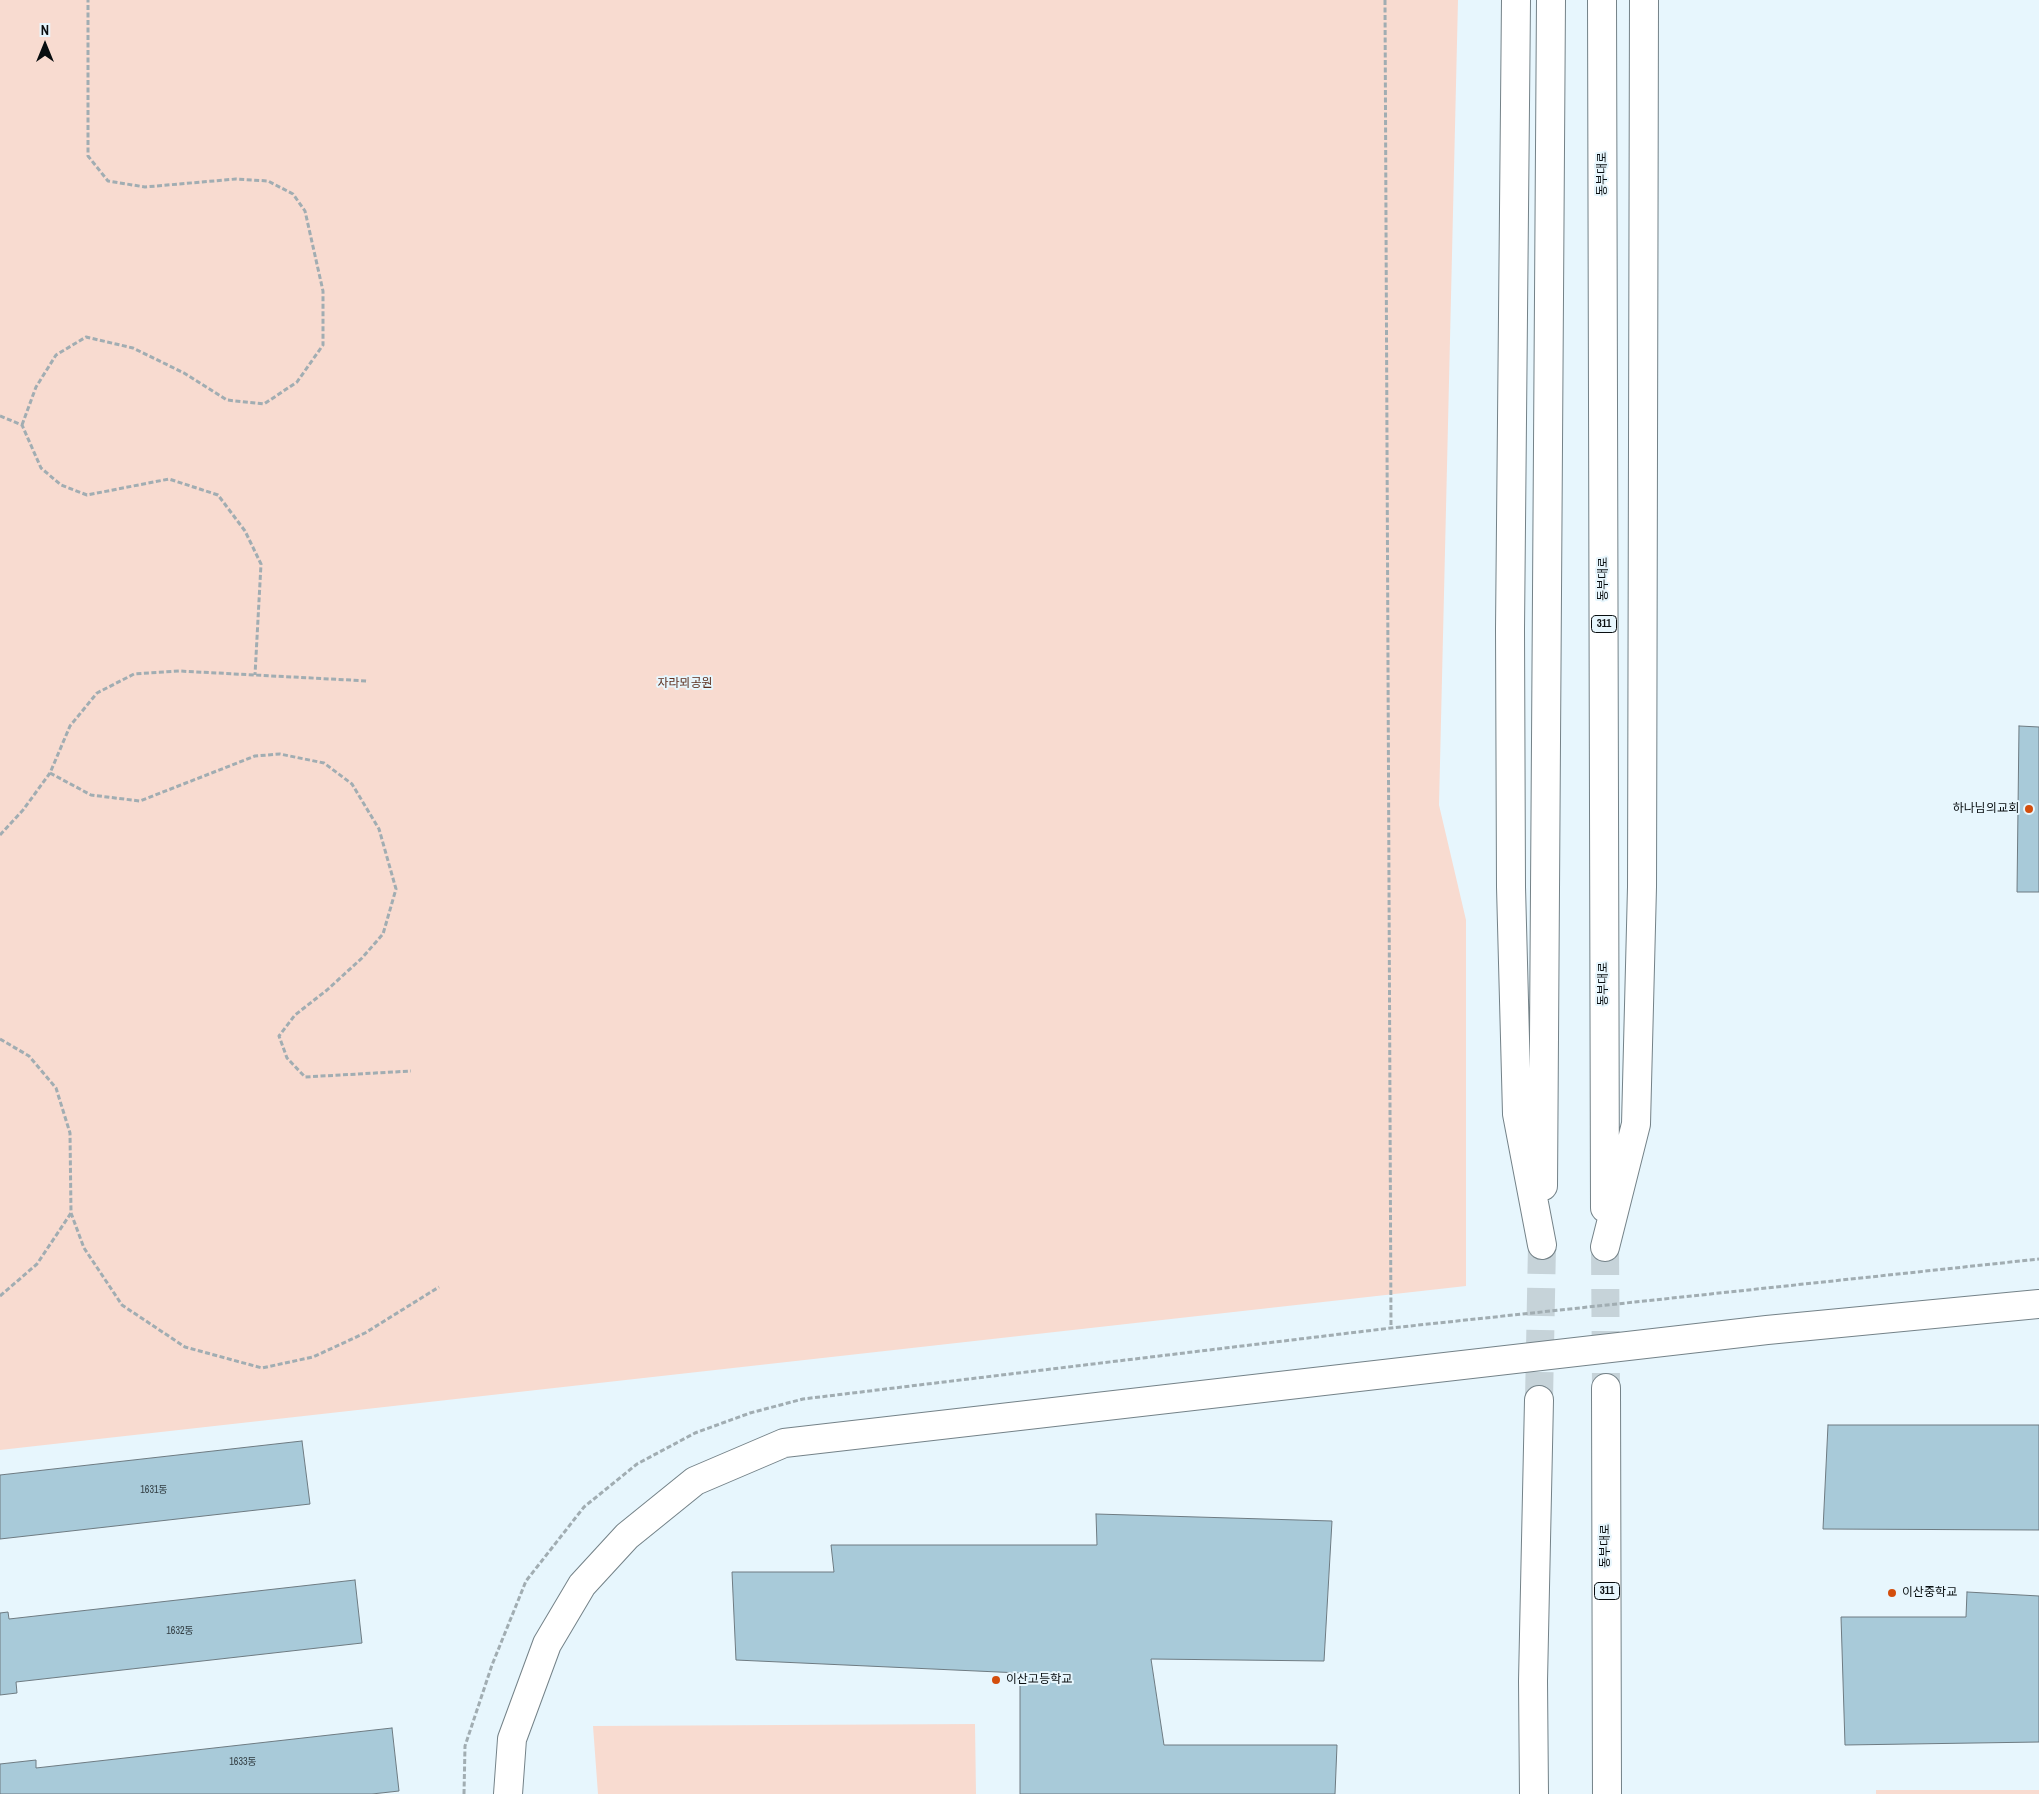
<!DOCTYPE html>
<html>
<head>
<meta charset="utf-8">
<style>
	body { margin:0 }
	#map { position:relative; width:2039px; height:1794px; overflow:hidden; background:#e7f6fd; font-family:"Archivo Narrow",sans-serif }
	canvas { display:block }
	.north { position:absolute; left:20px; top:20px; width:50px; height:50px; -webkit-text-stroke:4px #e7f6fd; paint-order:stroke; rotate:0deg; font-size:14px; font-weight:700; line-height:20px; text-align:center; color:#090e10 }
	.north::after { content:''; display:block; margin:auto; width:18px; height:22px; background:#090e10; clip-path:polygon(50% 0,100% 100%,50% 72%,0 100%) }
</style>
</head>
<body>
<div id="map">
<canvas width="2039" height="1794"></canvas>
<div class="north">N</div>
</div>
<script>
const ctx = document.querySelector('canvas').getContext('2d');
ctx.lineJoin = 'round';
function fillPath(path, color) { ctx.fillStyle = color; ctx.fill(path, 'evenodd'); }
const toPath = rows => new Path2D(rows.map(r => 'M' + r).join(''));
function trace(path, color, width, dash) { ctx.strokeStyle = color; ctx.lineWidth = width; ctx.lineCap = dash ? 'butt' : 'round'; ctx.setLineDash(dash || []); ctx.stroke(path); }
function drawText(font, color, halo, rows, align = 'center') {
  ctx.font = font + ' "Archivo Narrow","Noto Sans KR",sans-serif'; ctx.lineWidth = 4; ctx.setLineDash([]); ctx.textBaseline = 'middle'; ctx.strokeStyle = halo; ctx.fillStyle = color; for (const [text, x, y, turn = 0] of rows) {
    ctx.save(); ctx.translate(x, y); ctx.rotate((+turn || 0) * Math.PI / 180); ctx.textAlign = isNaN(turn) ? turn : align; if (halo) ctx.strokeText(text, 0, 0); ctx.fillText(text, 0, 0); ctx.restore();
  }
}
fillPath(toPath([
	[0,0,1458,0,1439,805,1466,920,1466,1286,0,1450],
	[975,1724,976,1794,598,1794,593,1726],
	[1876,1790,2039,1790,2039,1794,1876,1794]
]), '#f8dbd0');
const building = toPath([
	[2019,726,2039,727,2039,892,2017,892,2019,726],
	[1828,1425,2039,1425,2039,1530,1823,1529,1828,1425],
	[302,1441,310,1504,0,1539,0,1475,302,1441],
	[1096,1514,1332,1521,1324,1661,1151,1659,1164,1745,1337,1745,1335,1794,1020,1794,1020,1673,736,1660,732,1572,834,1572,831,1545,1097,1545,1096,1514],
	[355,1580,362,1643,16,1682,17,1693,0,1695,0,1613,8,1612,9,1619,355,1580],
	[1967,1592,2039,1596,2039,1742,1845,1745,1841,1617,1966,1617,1967,1592],
	[392,1728,399,1791,372,1794,0,1794,0,1764,36,1760,36,1768,392,1728]
]);
fillPath(building, '#a8cad9');
trace(building, '#6e7b82', 1);
trace(toPath([
	[1605,1247,1606,1388],
	[1539,1400,1542,1245]
]), '#c6d3d9', 28, [28, 14]);
const minor = toPath([
	[508,1794,512,1739,547,1644,582,1585,627,1536,695,1481,784,1443,1767,1330,2039,1304]
]);
const highway = toPath([
	[1516,0,1510,629,1511,887,1517,1114,1542,1245],
	[1602,0,1605,1208],
	[1543,1186,1551,0],
	[1605,1247,1636,1124,1642,887,1644,0],
	[1606,1388,1607,1794],
	[1534,1794,1533,1681,1539,1400]
]);
trace(minor, '#748288', 30);
trace(highway, '#748288', 30);
trace(toPath([
	[1385,0,1391,1328],
	[0,416,22,425,41,468,61,485,87,495,169,479,218,495,245,531,261,564,255,675],
	[22,425,36,387,56,355,86,337,133,348,184,373,227,400,264,404,297,382,323,345,323,291,305,211,293,194,268,181,236,179,145,187,108,181,88,156,88,0],
	[50,773,91,795,140,801,255,756,280,754,324,763,352,784,379,829,396,889,383,934,362,958,327,990,295,1015,279,1036,287,1058,305,1077,411,1071],
	[0,835,23,810,50,773,70,726,97,693,134,674,179,671,368,681],
	[0,1039,29,1056,56,1088,70,1133,71,1213,84,1248,122,1305,185,1347,262,1368,313,1357,365,1333,439,1287],
	[0,1296,37,1264,71,1213],
	[464,1794,465,1746,492,1665,526,1581,584,1507,637,1464,695,1433,750,1413,803,1399,1391,1328,2039,1259]
]), '#a1adb2', 3, [5, 2.5]);
trace(minor, '#fff', 28);
trace(highway, '#fff', 28);
for (const [x, y, r, color] of [
	[2029,809,5,"#d34e0d"],
	[1892,1593,5,"#d34e0d"],
	[996,1680,5,"#d34e0d"]
]) { const dot = new Path2D(); dot.arc(x, y, r, 0, 2 * Math.PI); ctx.fillStyle = color; ctx.fill(dot); trace(dot, '#e7f6fd', 2); }
drawText('10px', '#313d42', null, [
	["1631동",154,1490],
	["1632동",180,1631],
	["1633동",243,1762]
]);
for (const [x, y, w] of [
	[1604,624,25],
	[1607,1591,25]
]) { const box = new Path2D(); box.roundRect(x - w / 2, y - 8.5, w, 17, 4); ctx.fillStyle = '#e7f6fd'; ctx.fill(box); trace(box, '#090e10', 1); }
drawText('bold 11px', '#090e10', null, [
	["311",1604,624],
	["311",1607,1591]
]);
drawText('12px', '#090e10', '#e7f6fd', [
	["동부대로",1603,174,-90],
	["동부대로",1604,579,-90],
	["동부대로",1604,984,-90],
	["동부대로",1606,1546,-90]
]);
drawText('12px', '#5d2f1e', '#e7f6fd', [
	["자라뫼공원",685,684]
]);
drawText('12px', '#090e10', '#e7f6fd', [
	["하나님의교회",2019,809,"right"],
	["이산중학교",1902,1593],
	["이산고등학교",1006,1680]
], 'left');
</script>
</body>
</html>
